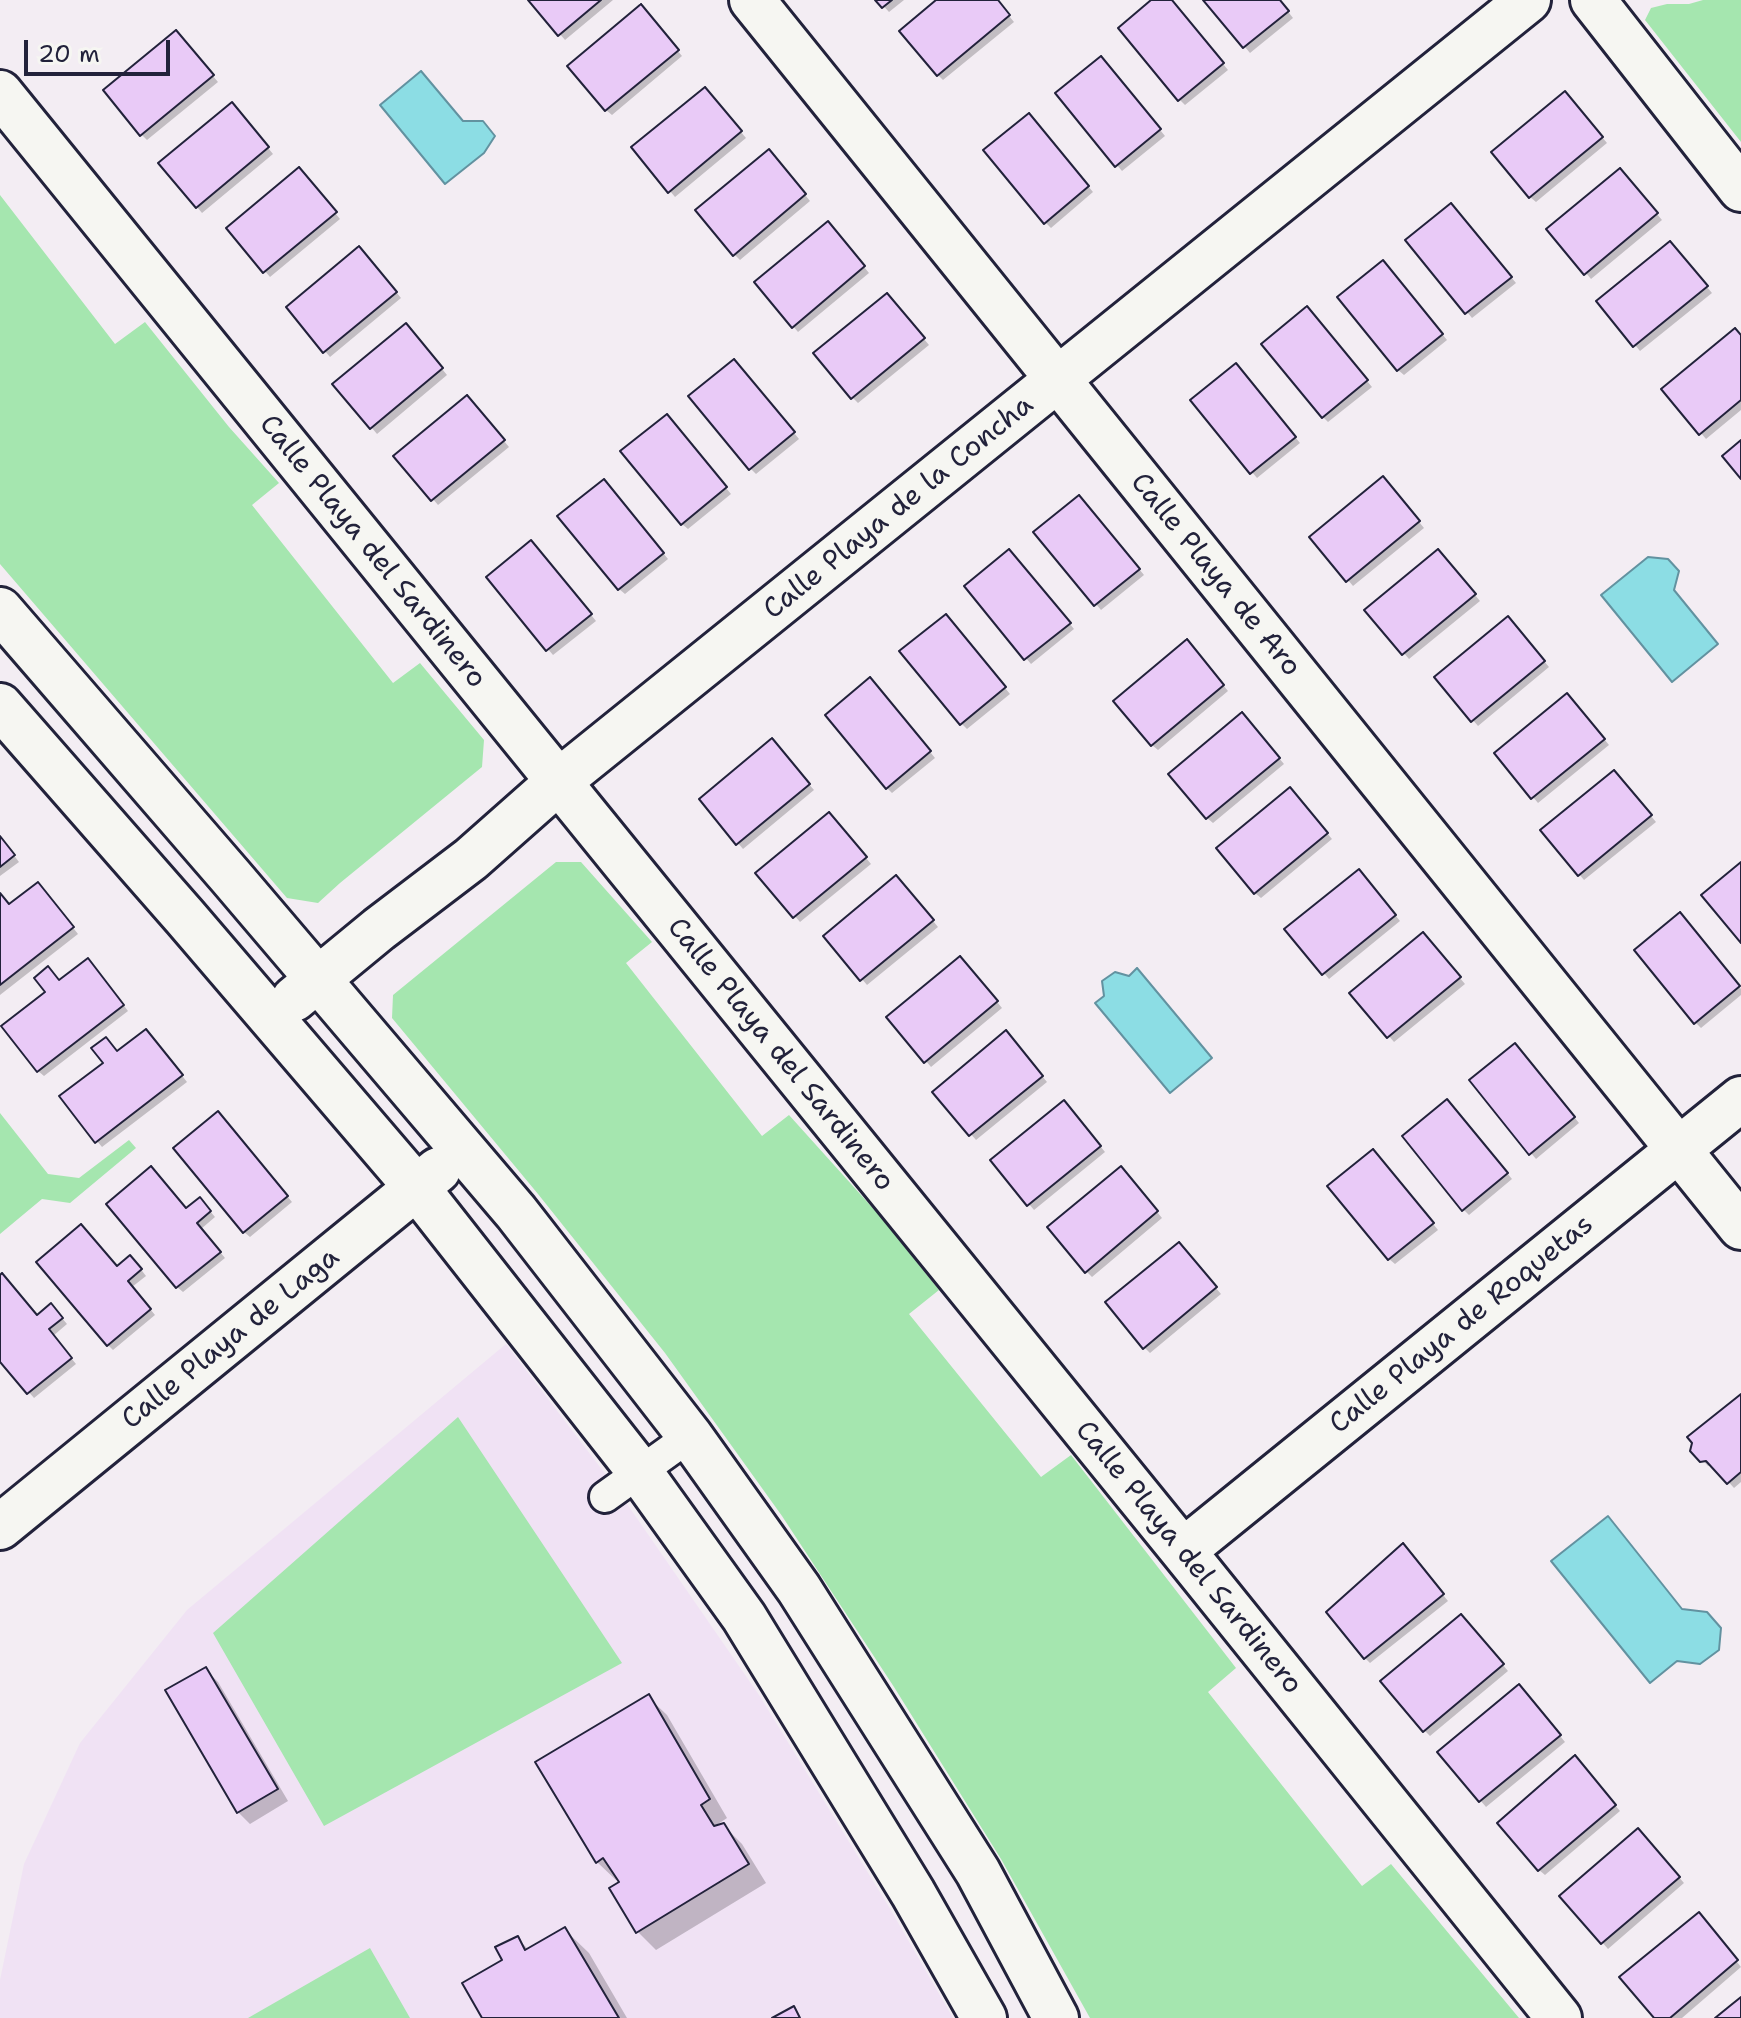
<!DOCTYPE html>
<html>
<head>
<meta charset="utf-8">
<style>
	body { margin:0 }
	#map { position:relative; width:1741px; height:2018px; overflow:hidden; background:#f3edf3; font-family:"Shantell Sans",sans-serif }
	canvas { display:block }
	.scale { position:absolute; left:24px; top:40px; width:146px; height:36px; box-sizing:border-box; border:4px solid #22223b; border-top:0; padding-left:10px; font-size:24px; line-height:28px; white-space:nowrap; color:#22223b; -webkit-text-stroke:6px #f6f6f2; paint-order:stroke }
</style>
</head>
<body>
<div id="map">
<canvas width="1741" height="2018"></canvas>
<div class="scale">20 m</div>
</div>
<script>
const ctx = document.querySelector('canvas').getContext('2d');
ctx.lineJoin = 'round';
function fillPath(path, color) { ctx.fillStyle = color; ctx.fill(path, 'evenodd'); }
const toPath = rows => new Path2D(rows.map(r => 'M' + r).join(''));
function trace(path, color, width, dash) { ctx.strokeStyle = color; ctx.lineWidth = width; ctx.lineCap = dash ? 'butt' : 'round'; ctx.setLineDash(dash || []); ctx.stroke(path); }
function drawText(font, color, halo, rows, align = 'center') {
  ctx.font = font + ' "Shantell Sans",sans-serif'; ctx.lineWidth = 6; ctx.setLineDash([]); ctx.textBaseline = 'middle'; ctx.strokeStyle = halo; ctx.fillStyle = color; for (const [text, x, y, turn = 0] of rows) {
    ctx.save(); ctx.translate(x, y); ctx.rotate((+turn || 0) * Math.PI / 180); ctx.textAlign = isNaN(turn) ? turn : align; if (halo) ctx.strokeText(text, 0, 0); ctx.fillText(text, 0, 0); ctx.restore();
  }
}
fillPath(toPath([
	[506,1344,616,1488,759,1695,889,1907,953,2018,0,2018,0,1980,24,1864,80,1743,187,1610]
]), '#f0e2f4');
fillPath(toPath([
	[1703,0,1741,0,1741,142,1645,20,1651,8,1667,4,1689,4],
	[0,195,115,344,145,322,229,427,279,483,252,505,393,683,420,663,484,740,482,767,340,883,318,903,287,898,0,564],
	[556,862,581,862,652,942,626,963,762,1136,789,1115,879,1215,939,1290,909,1314,1041,1477,1071,1455,1236,1668,1208,1692,1362,1886,1391,1864,1519,2018,1090,2018,1001,1859,894,1687,782,1516,665,1353,538,1194,392,1018,393,995],
	[0,1113,48,1174,79,1178,129,1140,136,1148,70,1203,42,1199,0,1234],
	[458,1417,622,1663,324,1826,213,1633],
	[370,1948,410,2018,248,2018]
]), '#a5e6af');
const water = toPath([
	[421,71,463,121,483,121,495,136,484,153,445,184,380,105,421,71],
	[1648,557,1668,559,1679,571,1674,590,1718,644,1672,682,1601,595,1648,557],
	[1137,968,1212,1058,1170,1093,1095,1003,1104,996,1102,981,1115,972,1129,976,1137,968],
	[1608,1516,1682,1609,1707,1612,1721,1628,1719,1650,1700,1664,1677,1661,1650,1683,1551,1561,1608,1516]
]);
fillPath(water, '#8cdde4');
trace(water, '#6292a0', 2);
fillPath(toPath([
	[531,0,613,0,565,40],
	[878,0,904,0,889,12],
	[939,0,996,0,1014,22,943,80,938,75],
	[1154,0,1171,0,1228,70,1185,105,1179,99],
	[1206,0,1279,0,1293,18,1250,53],
	[646,13,682,56,612,115,606,110],
	[181,38,218,82,147,140,141,134],
	[1106,64,1165,136,1122,171,1057,94],
	[710,95,746,138,675,197,670,191],
	[1570,99,1607,143,1536,202,1530,197],
	[237,110,273,154,202,213,197,207],
	[1034,121,1093,192,1051,228,1045,222],
	[774,157,810,201,740,260,734,254],
	[304,175,340,219,270,277,228,228],
	[1625,176,1662,220,1591,279,1586,273],
	[1456,211,1516,283,1472,318,1408,240],
	[833,229,869,273,798,332,793,326],
	[1675,249,1712,293,1640,351,1599,301],
	[365,254,401,298,330,357,288,308],
	[1388,268,1447,340,1404,375,1398,370],
	[892,301,929,345,858,403,852,397],
	[1312,315,1372,387,1328,422,1323,417],
	[411,331,447,375,377,434,335,384],
	[1741,337,1741,410,1706,439,1701,433],
	[740,367,799,439,756,474,750,468],
	[1241,371,1300,443,1257,478,1252,472],
	[472,403,509,447,438,505,396,456],
	[672,422,731,494,688,529,682,524],
	[1388,484,1424,528,1353,586,1348,580],
	[609,487,668,559,625,594,619,589],
	[1085,503,1144,575,1101,610,1036,533],
	[537,548,596,621,553,655,488,578],
	[1015,557,1074,629,1031,664,966,586],
	[1443,557,1480,601,1409,659,1367,610],
	[951,622,1010,694,967,729,961,723],
	[1513,624,1549,667,1478,726,1436,677],
	[1192,647,1228,691,1158,750,1152,745],
	[876,686,935,758,892,793,887,788],
	[1573,701,1609,745,1538,803,1497,754],
	[1247,720,1284,764,1213,823,1207,818],
	[777,747,814,790,743,849,702,800],
	[1619,778,1656,822,1584,880,1579,874],
	[1295,795,1332,839,1261,898,1255,893],
	[835,820,871,864,800,922,758,873],
	[0,837,19,862,0,876],
	[1364,877,1400,921,1329,979,1324,973],
	[902,883,938,927,867,985,826,936],
	[43,890,78,934,0,995,0,895,10,906],
	[1685,920,1741,989,1741,995,1701,1028,1696,1023],
	[1428,940,1465,984,1394,1042,1352,993],
	[966,964,1002,1008,931,1067,926,1061],
	[94,966,128,1011,44,1076,38,1071,60,983],
	[152,1037,187,1082,102,1147,97,1141,118,1053],
	[1011,1038,1047,1082,976,1140,935,1092],
	[1520,1051,1579,1123,1536,1159,1531,1153],
	[1453,1107,1512,1179,1469,1215,1463,1209],
	[1069,1108,1105,1152,1034,1210,993,1161],
	[223,1119,292,1202,250,1237,244,1232],
	[1379,1157,1438,1230,1395,1264,1389,1259],
	[1126,1174,1162,1218,1092,1277,1086,1271],
	[205,1205,215,1217,201,1229,225,1258,183,1292,177,1287,186,1211],
	[1184,1250,1221,1294,1150,1353,1144,1347],
	[136,1263,146,1276,132,1287,155,1315,113,1350,108,1345,117,1269],
	[0,1277,38,1317,57,1312,67,1324,53,1336,76,1364,34,1398,0,1359],
	[1741,1396,1741,1482,1734,1488,1713,1465,1708,1466,1693,1450],
	[1408,1552,1448,1601,1370,1663,1365,1658],
	[1467,1622,1508,1671,1430,1736,1424,1730],
	[206,1670,218,1682,288,1801,250,1824,238,1812],
	[1524,1692,1565,1742,1486,1807,1439,1752],
	[648,1697,667,1715,727,1818,712,1828,724,1826,742,1844,766,1883,656,1950,638,1932,622,1882,619,1878,616,1880,597,1862,537,1763],
	[1580,1764,1620,1811,1545,1875,1539,1870],
	[1643,1836,1684,1883,1608,1949,1562,1896],
	[1704,1920,1741,1967,1682,2018,1656,2018],
	[565,1930,589,1953,627,2018,484,2018,504,1960,517,1938,529,1950]
]), '#0003');
const building = toPath([
	[528,0,601,0,558,36,528,0],
	[875,0,892,0,882,8,875,0],
	[936,0,998,0,1010,15,937,76,899,31,936,0],
	[1151,0,1172,0,1224,63,1178,101,1118,28,1151,0],
	[1203,0,1280,0,1289,11,1243,48,1203,0],
	[641,4,679,50,605,111,567,66,641,4],
	[176,30,214,75,140,136,103,90,176,30],
	[1101,56,1161,129,1115,167,1055,93,1101,56],
	[705,87,742,131,668,193,631,147,705,87],
	[1565,91,1603,137,1529,198,1491,152,1565,91],
	[232,102,269,147,196,208,158,163,232,102],
	[1029,113,1089,186,1044,224,983,150,1029,113],
	[769,149,806,194,733,256,695,210,769,149],
	[299,167,337,212,263,273,226,228,299,167],
	[1620,168,1658,213,1584,275,1546,229,1620,168],
	[1451,203,1512,277,1465,314,1405,240,1451,203],
	[828,221,865,266,792,328,754,282,828,221],
	[1670,241,1708,286,1633,347,1596,301,1670,241],
	[359,246,397,292,323,353,286,307,359,246],
	[1383,260,1443,334,1397,371,1337,297,1383,260],
	[887,293,925,338,851,399,813,353,887,293],
	[1307,306,1368,380,1322,418,1261,344,1307,306],
	[406,323,443,368,370,429,332,384,406,323],
	[1735,328,1741,335,1741,400,1699,435,1661,389,1735,328],
	[734,359,795,432,749,470,688,396,734,359],
	[1236,363,1296,437,1250,474,1190,400,1236,363],
	[467,395,505,440,431,501,393,456,467,395],
	[667,414,727,487,681,525,620,451,667,414],
	[1741,440,1741,479,1722,456,1741,440],
	[1383,476,1420,521,1346,582,1309,537,1383,476],
	[604,479,664,553,618,590,557,516,604,479],
	[1079,495,1140,569,1094,606,1033,532,1079,495],
	[531,540,592,614,546,651,486,577,531,540],
	[1009,549,1071,623,1024,660,964,586,1009,549],
	[1438,549,1476,594,1402,655,1364,610,1438,549],
	[946,614,1006,687,960,725,899,651,946,614],
	[1508,616,1545,661,1471,722,1434,677,1508,616],
	[1187,639,1224,685,1151,746,1113,701,1187,639],
	[870,677,931,751,886,789,825,715,870,677],
	[1567,693,1605,739,1531,799,1494,753,1567,693],
	[1242,712,1280,758,1206,819,1168,774,1242,712],
	[772,738,810,784,736,845,699,799,772,738],
	[1614,770,1652,815,1578,876,1540,830,1614,770],
	[1290,787,1328,833,1254,894,1216,848,1290,787],
	[829,812,867,857,793,918,755,873,829,812],
	[0,836,15,855,0,867,0,836],
	[1741,862,1741,943,1701,895,1741,862],
	[1359,869,1396,915,1322,975,1284,929,1359,869],
	[896,875,934,920,860,981,823,936,896,875],
	[38,882,74,927,0,985,0,893,9,904,38,882],
	[1680,912,1740,986,1694,1024,1634,950,1680,912],
	[1423,932,1461,977,1387,1038,1349,993,1423,932],
	[960,956,998,1001,924,1063,886,1017,960,956],
	[88,958,124,1005,37,1072,1,1026,45,992,34,978,48,966,59,980,88,958],
	[146,1029,183,1075,95,1143,59,1096,103,1063,91,1048,106,1037,117,1051,146,1029],
	[1006,1030,1043,1076,969,1136,932,1092,1006,1030],
	[1515,1043,1575,1117,1529,1155,1469,1080,1515,1043],
	[1447,1099,1508,1173,1462,1211,1402,1136,1447,1099],
	[1064,1100,1101,1146,1027,1206,990,1160,1064,1100],
	[218,1111,288,1196,243,1233,173,1148,218,1111],
	[1373,1149,1434,1223,1388,1260,1327,1186,1373,1149],
	[151,1166,186,1208,200,1197,211,1211,197,1223,221,1252,176,1288,106,1204,151,1166],
	[1121,1166,1158,1211,1085,1273,1047,1227,1121,1166],
	[81,1224,117,1266,130,1255,142,1269,128,1281,151,1309,107,1346,36,1262,81,1224],
	[1179,1242,1217,1287,1143,1349,1105,1302,1179,1242],
	[2,1273,37,1315,51,1303,63,1318,49,1329,72,1358,27,1394,0,1362,0,1275,2,1273],
	[1741,1394,1741,1472,1727,1484,1706,1461,1700,1462,1690,1451,1692,1443,1687,1437,1741,1394],
	[1403,1543,1444,1594,1364,1659,1326,1612,1403,1543],
	[1461,1614,1504,1664,1423,1732,1380,1681,1461,1614],
	[206,1667,278,1789,237,1813,165,1690,206,1667],
	[1519,1684,1561,1735,1479,1802,1437,1752,1519,1684],
	[649,1694,710,1799,701,1805,714,1826,724,1823,749,1864,636,1933,609,1888,619,1882,603,1858,596,1863,535,1762,649,1694],
	[1575,1755,1616,1805,1538,1871,1497,1823,1575,1755],
	[1638,1828,1680,1877,1601,1944,1559,1896,1638,1828],
	[1699,1912,1738,1960,1670,2018,1654,2018,1619,1977,1699,1912],
	[565,1927,619,2018,482,2018,462,1983,502,1960,495,1947,518,1936,525,1950,565,1927],
	[1741,1997,1741,2018,1715,2018,1731,2005,1741,1997],
	[794,2006,800,2018,772,2018,794,2006]
]);
fillPath(building, '#e9caf7');
trace(building, '#22223b', 2);
const service = toPath([
	[605,1497,690,1436]
]);
const minor = toPath([
	[752,0,1741,1227],
	[1593,0,1741,189],
	[0,93,1183,1551,1559,2018],
	[0,610,231,877,516,1212,690,1436,799,1589,978,1872,1056,2018],
	[0,706,185,917,417,1188,640,1472,744,1617,913,1893,984,2018],
	[294,999,379,929,471,859,558,782,1528,0],
	[0,1527,438,1170],
	[1183,1551,1741,1099]
]);
trace(service, '#22223b', 36);
trace(minor, '#22223b', 50);
trace(service, '#f6f6f2', 30);
trace(minor, '#f6f6f2', 44);
drawText('28px', '#22223b', '#f6f6f2', [
	["Calle Playa de la Concha",899,508,-39],
	["Calle Playa del Sardinero",372,552,51],
	["Calle Playa de Aro",1215,575,51],
	["Calle Playa del Sardinero",780,1055,51],
	["Calle Playa de Roquetas",1462,1325,-39],
	["Calle Playa de Laga",231,1339,-39],
	["Calle Playa del Sardinero",1188,1558,51]
]);
</script>
</body>
</html>
